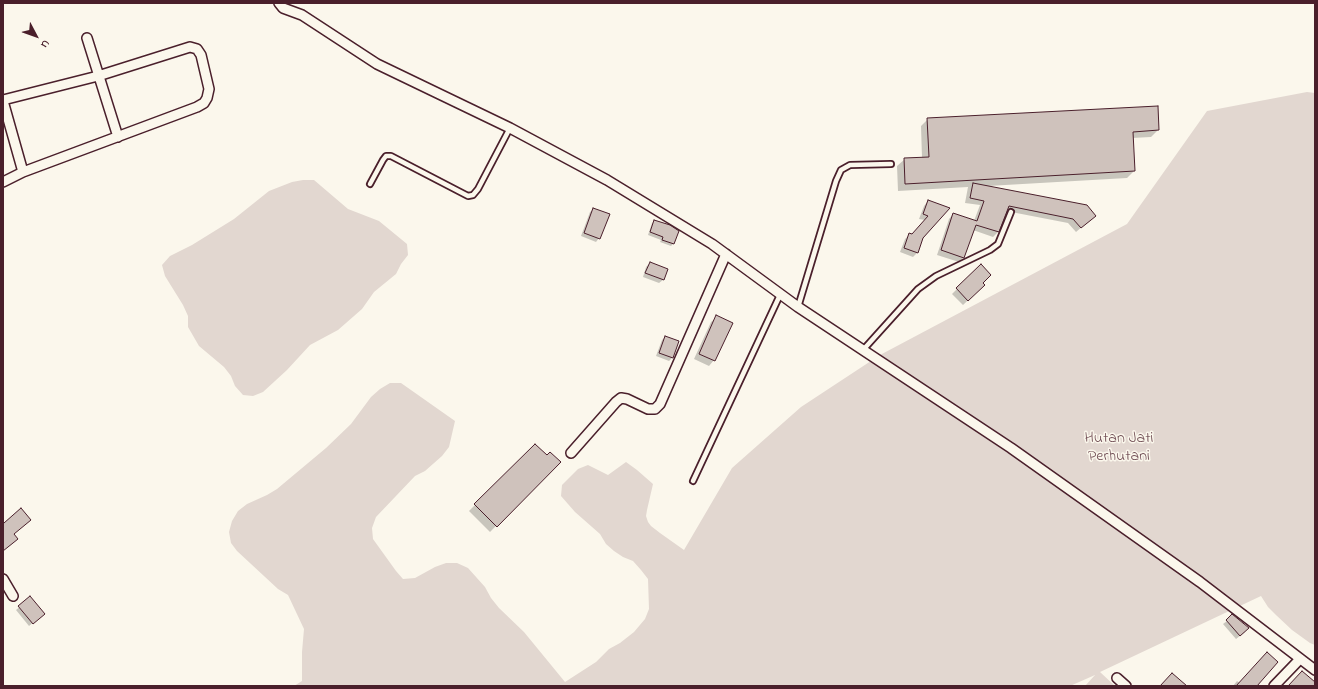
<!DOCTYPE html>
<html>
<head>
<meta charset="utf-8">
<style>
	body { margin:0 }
	#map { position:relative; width:1318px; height:689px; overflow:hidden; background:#fbf7ec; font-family:"Indie Flower",sans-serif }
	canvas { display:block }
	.frame { position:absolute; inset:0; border:4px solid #4a1f2b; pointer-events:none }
	.north { position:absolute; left:16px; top:16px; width:40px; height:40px; -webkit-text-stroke:3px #fbf7ec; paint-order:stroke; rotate:131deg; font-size:11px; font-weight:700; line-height:16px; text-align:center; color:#4a1f2b }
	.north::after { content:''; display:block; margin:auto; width:14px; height:18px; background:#4a1f2b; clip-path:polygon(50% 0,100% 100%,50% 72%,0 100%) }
</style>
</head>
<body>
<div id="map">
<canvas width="1318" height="689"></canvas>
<div class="frame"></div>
<div class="north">U</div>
</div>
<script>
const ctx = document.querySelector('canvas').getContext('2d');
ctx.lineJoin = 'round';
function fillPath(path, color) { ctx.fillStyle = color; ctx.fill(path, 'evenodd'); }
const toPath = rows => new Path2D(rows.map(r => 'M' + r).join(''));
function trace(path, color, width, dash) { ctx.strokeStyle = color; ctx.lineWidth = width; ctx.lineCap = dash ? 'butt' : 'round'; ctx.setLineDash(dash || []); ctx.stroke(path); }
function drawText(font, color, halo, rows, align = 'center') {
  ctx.font = font + ' "Indie Flower",sans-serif'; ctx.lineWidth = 3; ctx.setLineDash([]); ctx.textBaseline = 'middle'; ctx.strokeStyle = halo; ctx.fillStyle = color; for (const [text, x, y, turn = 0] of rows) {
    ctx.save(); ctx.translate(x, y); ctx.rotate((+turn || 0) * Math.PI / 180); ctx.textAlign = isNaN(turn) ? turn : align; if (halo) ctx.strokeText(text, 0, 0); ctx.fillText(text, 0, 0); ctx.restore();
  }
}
fillPath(toPath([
	[1307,92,1315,93,1315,645,1310,643,1292,630,1276,615,1268,607,1261,596,1100,672,1115,686,1085,686,1095,675,1070,686,294,686,302,681,302,652,304,629,288,595,278,589,237,551,231,543,229,532,232,521,238,511,247,504,267,495,277,489,326,448,351,424,371,397,380,389,390,383,401,383,455,421,449,447,442,456,425,471,415,476,376,517,372,528,373,539,396,571,403,579,415,578,435,567,446,563,457,563,468,568,485,587,491,598,499,608,524,632,565,682,596,662,609,649,620,643,634,632,645,619,649,609,648,579,641,570,633,561,623,557,614,551,606,544,600,534,575,512,561,496,562,485,578,469,588,465,608,475,626,462,637,470,653,484,647,510,646,516,648,522,651,526,660,533,684,550,732,468,801,407,880,355,1127,224,1207,111],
	[303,180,314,180,348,209,379,221,407,244,408,255,401,264,396,274,374,292,362,309,338,330,310,345,287,370,263,392,253,396,243,395,235,386,231,376,224,367,199,346,188,327,188,316,183,305,165,276,162,265,170,256,192,245,234,219,269,191,292,182]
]), '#e2d7d0');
fillPath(toPath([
	[928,119,1158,130,1151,137,1132,138,1134,171,1127,178,988,186,1090,220,1076,232,1068,223,1006,211,998,232,993,237,973,230,964,257,959,262,937,255,949,219,953,214,974,221,980,205,965,203,968,187,898,191,897,166,905,159,922,158,921,126],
	[928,201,948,208,923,238,917,253,913,257,900,252,905,239,910,234,912,235,925,220,919,219,924,206],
	[594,209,599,238,596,242,581,236,590,212],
	[655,221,673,244,671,246,660,242,661,240,648,235,652,223],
	[650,263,666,270,663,280,659,283,643,277,646,267],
	[981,265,982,283,984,285,963,305,952,294],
	[717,317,714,360,709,366,694,359,711,322],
	[665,337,678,342,672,358,669,361,656,356,662,340],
	[535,445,547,457,559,462,490,532,469,511],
	[30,598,40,617,29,626,16,610],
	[1227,621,1245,632,1236,639,1223,624],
	[1237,681,1240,683,1253,686,1233,686]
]), '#0003');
const building = toPath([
	[1158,106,1159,130,1133,132,1135,171,905,184,904,158,929,157,927,118,1158,106],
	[973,183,1087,205,1096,216,1081,228,1073,219,1009,206,999,232,976,225,964,258,941,250,953,213,977,221,984,201,970,198,973,183],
	[928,200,950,208,923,238,918,253,904,248,909,233,912,234,928,216,923,214,928,200],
	[593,208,610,214,600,239,584,233,593,208],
	[654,220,670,225,679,231,674,244,662,240,663,237,650,232,654,220],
	[650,262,668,269,664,280,645,273,650,262],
	[981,264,991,275,983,283,985,285,968,301,956,288,981,264],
	[716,315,733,323,715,361,699,354,716,315],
	[665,336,679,341,673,358,659,353,665,336],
	[535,444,547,455,550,452,561,462,497,527,474,504,535,444],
	[21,508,31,520,14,534,18,539,3,551,3,522,4,523,21,508],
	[30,596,45,614,33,624,18,606,30,596],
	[1232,614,1249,628,1240,636,1226,620,1232,614],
	[1267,652,1278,662,1257,686,1236,686,1267,652],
	[1302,671,1315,682,1315,686,1288,686,1302,671],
	[1172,673,1187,686,1160,686,1172,673]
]);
fillPath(building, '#cfc2bc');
trace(building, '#4a1f2b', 1);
const lane = toPath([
	[370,184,383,160,386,156,391,156,468,196,473,195,478,189,510,128],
	[798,307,836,181,841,170,850,165,891,164],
	[863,350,918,289,936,276,990,250,998,244,1011,212],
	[693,481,780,295]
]);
const street = toPath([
	[279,3,283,8,302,15,377,64,510,128,607,180,712,244,798,307,1011,448,1200,582,1315,670],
	[87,38,118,137],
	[3,100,98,76,190,47,197,49,201,55,209,89,207,98,204,103,197,107,23,172,3,182],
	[3,101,23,172],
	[571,453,616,402,621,398,627,399,648,409,655,409,660,404,726,254],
	[3,579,13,596],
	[1117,678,1126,686],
	[1274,686,1300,659]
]);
trace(lane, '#4a1f2b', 8);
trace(street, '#4a1f2b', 12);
trace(lane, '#fbf7ec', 4.5);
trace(street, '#fbf7ec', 9);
drawText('16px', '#704d54', '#fbf7ec', [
	["Hutan Jati",1119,439],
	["Perhutani",1119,457]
]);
</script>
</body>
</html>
